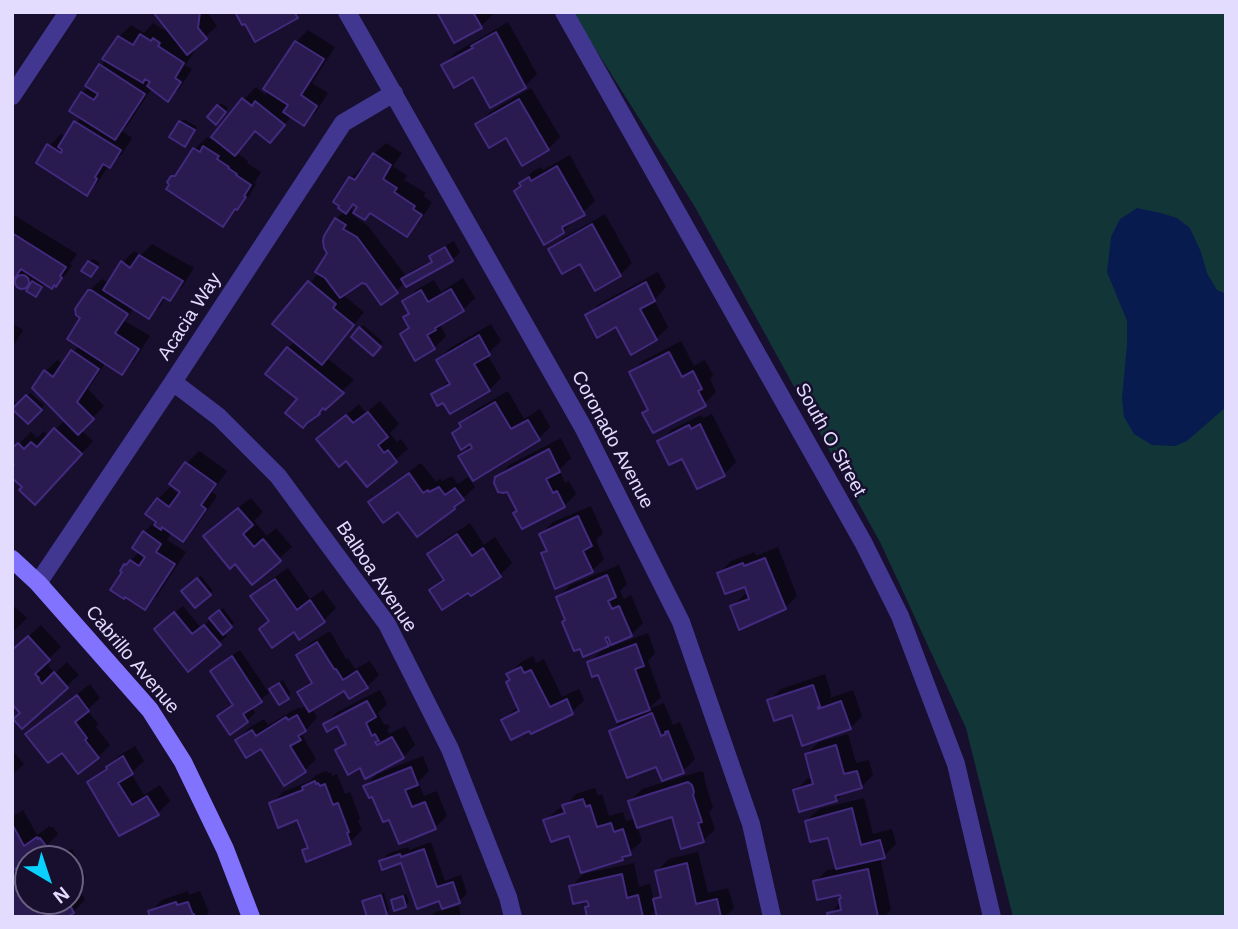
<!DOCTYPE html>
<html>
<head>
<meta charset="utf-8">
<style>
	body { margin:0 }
	#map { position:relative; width:1238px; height:929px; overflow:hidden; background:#170f2d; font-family:Helvetica,sans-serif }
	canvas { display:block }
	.frame { position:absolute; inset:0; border:14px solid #e3dcff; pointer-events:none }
	.north { position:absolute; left:14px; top:845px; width:70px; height:70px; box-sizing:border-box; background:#170f2d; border:2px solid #696181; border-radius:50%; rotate:141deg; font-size:19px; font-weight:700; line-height:28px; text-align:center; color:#e3dcff }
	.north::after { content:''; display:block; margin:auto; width:24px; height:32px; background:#08d1ff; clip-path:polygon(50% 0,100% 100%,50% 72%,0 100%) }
</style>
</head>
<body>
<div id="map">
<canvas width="1238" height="929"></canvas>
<div class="frame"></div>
<div class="north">N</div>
</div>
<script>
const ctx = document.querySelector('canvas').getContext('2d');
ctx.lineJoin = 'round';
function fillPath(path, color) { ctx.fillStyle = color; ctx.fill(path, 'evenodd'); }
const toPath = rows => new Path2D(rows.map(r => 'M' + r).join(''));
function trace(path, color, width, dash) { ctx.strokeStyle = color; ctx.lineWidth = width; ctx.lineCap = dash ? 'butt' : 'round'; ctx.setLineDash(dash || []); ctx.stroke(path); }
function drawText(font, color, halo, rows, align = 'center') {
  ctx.font = font + ' Helvetica,sans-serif'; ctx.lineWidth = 5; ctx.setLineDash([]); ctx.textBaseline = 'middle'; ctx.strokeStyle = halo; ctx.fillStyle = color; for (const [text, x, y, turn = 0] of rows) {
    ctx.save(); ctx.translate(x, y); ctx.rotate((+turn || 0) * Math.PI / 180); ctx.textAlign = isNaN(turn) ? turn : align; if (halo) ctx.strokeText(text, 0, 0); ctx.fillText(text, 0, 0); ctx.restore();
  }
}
fillPath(toPath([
	[572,12,1226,12,1226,917,1013,917,966,728,881,544,695,207]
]), '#123638');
fillPath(toPath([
	[1137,208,1161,213,1177,218,1190,228,1201,252,1207,273,1217,290,1226,294,1226,407,1187,441,1175,446,1152,445,1134,434,1124,417,1122,398,1127,344,1127,321,1107,272,1111,237,1120,219]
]), '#071b4f');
fillPath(toPath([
	[156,12,209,12,209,15,217,26,192,49,195,51,185,65,192,69,180,88,168,99,152,88,127,126,122,131,132,138,122,154,109,165,98,182,86,194,49,146,61,134,66,137,81,117,82,93,89,86,119,37,131,25,144,33,153,23,164,30,167,26],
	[439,12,492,12,493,14,481,26],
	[508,22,537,74,525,86,474,75,443,65,455,53],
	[308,30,335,47,312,83,328,93,316,112,304,124,292,116,270,141,256,130,236,152,248,161,247,163,261,172,254,183,256,184,249,196,223,224,172,177,183,167,195,149,207,137,212,140,215,137,244,99,256,87,265,95,269,91,296,42],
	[531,88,560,137,548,149,478,124,490,112],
	[221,103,228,108,220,119,218,107],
	[184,119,197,127,188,141,181,122],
	[386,143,402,153,393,166,407,176,404,180,426,193,423,196,432,202,419,223,407,235,371,212,356,213,354,216,368,226,406,276,411,271,433,260,431,257,439,249,454,241,460,252,452,260,405,283,382,302,367,283,361,281,343,295,364,312,327,358,354,380,319,413,299,399,288,348,295,341,310,283,319,273,330,253,336,219,345,211,351,178,363,166,366,168,374,154],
	[354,204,359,207,356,212,350,208],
	[570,155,595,201,563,231,516,191,533,171,541,167,543,170],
	[605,214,632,263,620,275,551,250,563,238],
	[14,215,77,254,70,264,72,265,67,273,56,285,45,282,39,291,31,285,20,288,17,286,15,279,12,282,12,216],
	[152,244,194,268,182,287,170,299,166,296,161,305,149,317,134,308,125,321,150,336,134,361,122,372,106,362,88,389,104,406,81,430,93,441,47,491,24,487,12,451,31,432,37,438,44,431,49,436,65,420,45,372,57,360,64,364,79,345,89,291,102,279,109,283,122,263,134,251,141,255],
	[93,259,100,263,94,272,89,262],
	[658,272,666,287,654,300,668,327,656,339,632,352,617,325,587,316,599,304],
	[463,278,475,298,463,310,439,323,446,336,434,348,416,358,402,334,410,326,405,317,410,312,404,302,416,290,434,280,441,292],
	[12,323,23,330,12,348],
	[491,324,501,341,487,354,501,378,489,390,444,400,433,395,450,380,438,360,450,348],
	[363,325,383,342,373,353,353,337],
	[681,341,694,366,705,360,713,375,710,379,716,392,704,404,644,413,649,408,631,373,643,361],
	[508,391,524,419,540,409,550,427,538,439,460,456,476,440,454,433,473,411],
	[30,393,44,405,28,422,16,411,12,415,12,399,19,405],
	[380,401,399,424,390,433,397,442,401,439,408,449,367,484,331,428,359,404,366,413],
	[712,414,736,462,724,474,682,457,659,442,671,430,701,415,703,418],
	[561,438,571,458,559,470,565,483,569,481,576,494,564,506,519,510,508,489,497,478,509,465],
	[199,451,227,471,212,492,217,496,195,528,183,539,172,532,167,540,186,552,157,596,145,608,126,565,140,551,144,532,156,520,158,499,170,487,180,495,183,492,172,484,187,463],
	[421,463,436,482,440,479,442,481,452,476,458,484,468,477,475,487,454,507,399,509,370,503,382,491],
	[251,498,263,512,254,521,267,536,276,528,292,547,252,582,235,562,206,536,217,524],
	[591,506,603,533,596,540,604,559,592,571,543,554,548,549,541,534,553,522],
	[470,523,484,545,495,537,512,563,500,575,471,594,469,590,431,590,444,577,429,554,441,542],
	[778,547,797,596,785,608,732,607,744,595,749,593,746,585,719,573,731,561,755,552,756,556],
	[619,565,627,584,620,591,624,599,631,595,643,623,631,635,612,641,608,645,567,619,558,597,570,585],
	[288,568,310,599,323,590,336,608,324,620,300,637,294,630,261,629,270,620,253,596,265,584],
	[201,576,213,591,195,606,187,587],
	[183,606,201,628,223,608,234,623,224,632,227,636,189,669,164,621],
	[15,607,27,618,12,633,12,610],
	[41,625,61,647,46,661,50,665,48,666,55,673,67,662,79,675,22,726,23,712,12,651],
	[330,631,346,659,348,658,355,669,370,661,379,675,367,687,345,689,312,709,317,717,302,735,316,759,304,771,262,747,237,740,249,728,264,719,268,725,299,707,300,709,307,705,299,692,312,679,298,655,310,643],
	[648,633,655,653,648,661,661,697,648,709,664,703,673,725,680,722,695,759,683,771,657,764,611,731,624,718,599,673,589,663,604,648,602,650],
	[240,650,269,693,251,707,255,713,247,721,230,732,220,716,234,703,212,671,220,663],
	[533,656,536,663,544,659,562,697,579,689,584,700,572,712,531,732,503,720,519,706,509,674,521,662],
	[825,674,831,693,830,698,853,690,862,716,850,728,793,713,769,701,781,689],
	[283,680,291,694,280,703,275,686],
	[90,684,100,698,87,710,98,724,96,727,110,745,98,757,62,750,28,735,40,723],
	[380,690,387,704,378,713,384,725,387,724,390,727,387,730,389,734,405,726,415,745,403,757,360,766,337,751,347,741,338,724,325,724,337,712],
	[848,734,856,763,869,760,873,775,861,787,845,791,836,800,795,791,807,779,813,777,807,754,819,742],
	[135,746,144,761,131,773,144,795,160,785,170,801,158,813,120,833,89,782,120,755],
	[12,750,24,764,12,775],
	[423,756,429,771,418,782,424,796,437,791,447,816,435,828,373,794,365,786,377,774],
	[327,771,328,774,331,772,332,776,337,774,345,794,350,792,360,818,358,821,362,830,350,842,304,851,309,845,298,818,271,804,283,792,310,781,316,775],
	[701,771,704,773,705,782,713,808,709,812,715,829,703,841,673,814,637,826,642,841,622,858,545,821,558,809,565,807,576,794,595,788,598,796,602,794,609,816,623,812,626,821,635,818,630,801,642,789],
	[864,798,873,834,892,829,896,844,884,856,880,857,891,910,884,917,828,917,841,901,842,898,841,893,815,882,827,870,837,868,829,836,806,821,819,809],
	[23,810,37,835,50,826,51,828,53,827,58,834,46,846,12,869,12,817],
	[431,842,445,881,461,875,467,893,459,901,440,899,402,861,381,861,389,853,408,847,409,850],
	[72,849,86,877,78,885,85,900,73,912,13,917,12,881,28,873,28,901,70,901,70,859,50,859],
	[698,852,708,893,728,888,734,908,725,917,659,917,657,909,649,917,589,917,586,907,590,904,571,887,583,874,634,863,639,887,650,884,654,901,662,893,657,871,669,859],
	[188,891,189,895,200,891,209,912,207,914,208,917,152,917,150,912,162,900],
	[384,893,389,910,386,913,364,902,367,898],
	[406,894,409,902,405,906,393,900,396,897],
	[459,906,461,917,431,917,435,912]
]), '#0007');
const building = toPath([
	[153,12,200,12,198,28,207,39,187,55,153,12],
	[235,12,294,12,298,18,255,42,245,24,242,25,235,12],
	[437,12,473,12,482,28,454,43,437,12],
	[496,32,526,88,490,108,473,77,454,88,441,65,473,48,471,46,496,32],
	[140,34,151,41,153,38,160,43,158,46,184,63,175,78,181,82,168,102,147,86,150,82,145,79,143,83,102,59,118,36,133,45,140,34],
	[295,41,324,59,301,95,317,106,304,126,283,112,288,105,263,89,295,41],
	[99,64,145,94,115,140,69,111,81,92,94,100,98,94,85,86,99,64],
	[242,98,252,106,255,101,285,125,270,143,255,131,235,156,211,137,242,98],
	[519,99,549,150,522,166,506,138,489,148,475,124,519,99],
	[217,105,226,112,216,125,207,117,217,105],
	[74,121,121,150,110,168,103,164,95,177,97,179,87,196,36,163,47,144,61,153,62,150,58,147,74,121],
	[179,121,195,130,185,147,169,137,179,121],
	[203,146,219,156,217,159,229,167,228,168,237,174,236,175,251,185,244,196,246,197,237,210,235,209,223,227,166,189,169,185,167,182,171,176,175,176,193,148,200,152,203,146],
	[373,153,391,165,383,179,397,188,394,192,415,206,413,209,422,215,407,237,370,213,365,220,353,213,357,207,353,204,346,214,338,208,339,206,333,202,349,177,355,180,373,153],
	[557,166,585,215,562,227,564,233,544,245,514,191,521,186,519,183,529,177,531,181,557,166],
	[335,218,346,225,343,229,357,237,398,293,381,305,366,284,362,283,340,298,325,278,315,272,327,253,324,248,323,241,324,236,335,218],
	[592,224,621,276,595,291,580,264,562,274,548,249,592,224],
	[12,233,66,267,60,276,62,278,56,287,54,285,52,289,21,269,12,282,12,233],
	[445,247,453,261,406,287,401,279,432,262,429,256,445,247],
	[139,255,183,281,170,301,163,297,149,319,103,290,121,261,130,268,139,255],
	[88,261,98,267,91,277,81,271,88,261],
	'15 282a7 7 0 1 1 14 0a7 7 0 1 1-14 0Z',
	[32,281,42,287,36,297,26,291,32,281],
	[308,281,336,304,333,308,354,325,322,365,272,324,308,281],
	[646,282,655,301,640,309,657,340,631,355,616,327,597,338,585,315,646,282],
	[451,289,464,311,435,328,436,330,427,335,435,349,415,361,400,334,409,328,403,317,409,314,402,301,421,290,428,302,451,289],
	[88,290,91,290,128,314,115,333,139,349,122,375,67,339,80,318,76,315,75,309,88,290],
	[359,327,381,347,373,356,351,337,359,327],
	[479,335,490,355,474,364,490,391,450,414,443,403,437,406,431,394,450,384,436,360,479,335],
	[287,347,344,393,325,410,323,408,319,413,320,414,307,423,303,428,285,413,297,399,265,374,287,347],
	[71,350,99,369,77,402,94,419,78,435,32,388,44,370,53,377,71,350],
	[669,352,682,377,693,371,702,389,698,391,706,406,653,433,642,413,648,410,629,372,669,352],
	[26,395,42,410,28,424,12,409,26,395],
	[495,402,511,429,528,420,540,440,473,481,458,456,472,448,470,444,461,450,452,433,461,427,459,423,495,402],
	[368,412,388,437,378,445,384,453,388,450,397,462,367,487,346,461,339,467,316,439,346,415,353,423,368,412],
	[700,424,725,476,697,489,682,459,669,465,657,441,689,425,691,429,700,424],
	[54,428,82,454,35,505,19,490,22,487,12,478,12,467,14,465,12,463,12,448,18,443,24,449,31,442,37,447,54,428],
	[549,449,560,472,546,479,553,493,557,491,565,507,522,529,513,513,517,511,507,492,503,493,498,492,494,483,495,477,549,449],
	[185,462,216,484,201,505,206,509,183,542,162,527,161,530,154,525,156,522,145,514,157,498,169,507,180,492,169,484,185,462],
	[409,473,423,493,428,490,429,492,439,487,445,495,455,488,464,500,454,507,455,509,417,537,398,512,383,523,368,502,409,473],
	[238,508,253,525,243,534,254,547,263,539,281,561,252,585,235,564,230,569,203,536,238,508],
	[578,516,592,546,583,551,593,572,555,589,541,553,547,551,539,534,578,516],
	[143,531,161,544,156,552,175,564,145,610,125,597,124,599,110,590,122,572,120,571,124,564,126,565,130,560,139,566,145,557,132,548,143,531],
	[457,534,472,556,483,548,501,577,471,596,468,593,442,610,429,590,444,580,427,554,457,534],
	[765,558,786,609,739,630,730,606,749,599,745,587,725,594,717,573,743,563,744,566,765,558],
	[607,575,616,597,608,601,612,609,619,606,632,636,611,645,608,637,605,638,609,646,583,657,580,649,574,651,562,622,565,620,556,597,607,575],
	[197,578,211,595,195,608,181,591,197,578],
	[275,579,297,610,310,600,325,622,299,640,294,632,272,648,259,629,269,621,250,596,275,579],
	[219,610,232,627,223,635,209,618,219,610],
	[174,612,192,634,204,625,221,645,188,672,154,629,174,612],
	[28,636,50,660,35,674,39,678,38,679,42,684,54,672,68,688,22,729,13,719,20,713,12,704,12,650,28,636],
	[317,642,334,669,336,669,343,680,357,671,368,688,349,699,344,691,309,712,297,692,312,683,296,655,317,642],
	[636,644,644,666,635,669,650,710,617,722,598,675,592,677,587,662,636,644],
	[232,656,262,702,243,714,248,722,230,735,217,716,233,705,210,671,232,656],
	[521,667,524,673,531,670,550,707,567,699,573,714,531,734,529,731,511,740,501,720,519,711,506,682,510,680,506,674,521,667],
	[279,683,289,699,279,705,269,689,279,683],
	[813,685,820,706,818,707,818,709,841,701,851,729,802,746,792,715,774,721,767,700,813,685],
	[77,695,89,711,75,722,87,738,85,740,99,758,78,774,62,753,48,763,25,734,77,695],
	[367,701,376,717,366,723,372,736,375,734,379,741,375,742,377,745,392,737,404,758,365,779,360,768,348,775,335,750,346,744,337,726,327,732,323,724,367,701],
	[652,713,661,736,666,734,665,732,668,731,684,773,662,781,656,767,627,778,609,731,652,713],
	[297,715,306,731,298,736,301,740,290,746,306,772,284,786,261,749,246,758,235,740,252,730,256,736,286,717,288,720,297,715],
	[836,745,844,774,857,771,862,788,835,796,837,801,799,812,793,790,813,784,805,754,836,745],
	[123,756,133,774,118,783,132,805,147,796,159,815,119,836,87,782,107,769,106,767,123,756],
	[411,767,418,785,405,790,412,807,425,802,436,829,399,844,389,820,383,822,372,797,369,798,363,786,411,767],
	[315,781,316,784,318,783,320,786,325,784,333,805,338,803,349,832,347,833,351,844,306,862,302,850,308,848,297,820,278,828,269,803,303,790,302,787,315,781],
	[688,782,692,785,694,792,693,795,702,822,698,823,704,842,681,849,672,817,637,828,628,801,688,782],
	[583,799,586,807,590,805,597,827,611,823,614,832,623,829,631,855,622,857,623,860,581,873,569,836,551,842,543,820,565,813,562,805,583,799],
	[852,808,861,845,880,840,885,858,836,869,828,838,810,842,805,821,852,808],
	[12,824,24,846,37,837,38,839,40,838,47,847,12,871,12,824],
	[424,849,437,887,453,882,460,903,442,909,439,901,417,909,401,863,382,870,379,861,400,854,401,857,424,849],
	[687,863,696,904,717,899,721,917,657,917,653,899,661,897,655,871,687,863],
	[868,869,878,917,828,917,827,913,841,910,839,899,841,898,840,895,817,900,813,881,868,869],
	[622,874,627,898,638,895,643,917,587,917,585,907,589,906,587,901,573,904,569,886,622,874],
	[27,875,28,875,28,901,68,901,74,913,67,917,12,917,12,885,28,877,27,875],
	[381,895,387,915,381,917,367,917,362,901,381,895],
	[403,896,406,907,394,911,391,900,403,896],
	[176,902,177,905,188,902,193,915,194,914,195,917,150,917,148,911,176,902]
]);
fillPath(building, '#291a50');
trace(building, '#422a7e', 2);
trace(toPath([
	[347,12,583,427,681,622,751,824,772,917],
	[564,12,863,542,900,616,956,764,992,917],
	[12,96,68,12],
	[173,382,219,417,278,476,387,624,450,749,508,897,513,917],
	[38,583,173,382,343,123,394,93]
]), '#423790', 18);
trace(toPath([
	[12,559,38,583,150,710,183,762,225,849,251,917]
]), '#8273ff', 18);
drawText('19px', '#e3dcff', '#170f2d', [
	["Acacia Way",190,317,-57],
	["Coronado Avenue",612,440,62],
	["South O Street",830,440,61],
	["Balboa Avenue",376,577,56],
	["Cabrillo Avenue",132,660,50]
]);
</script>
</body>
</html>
